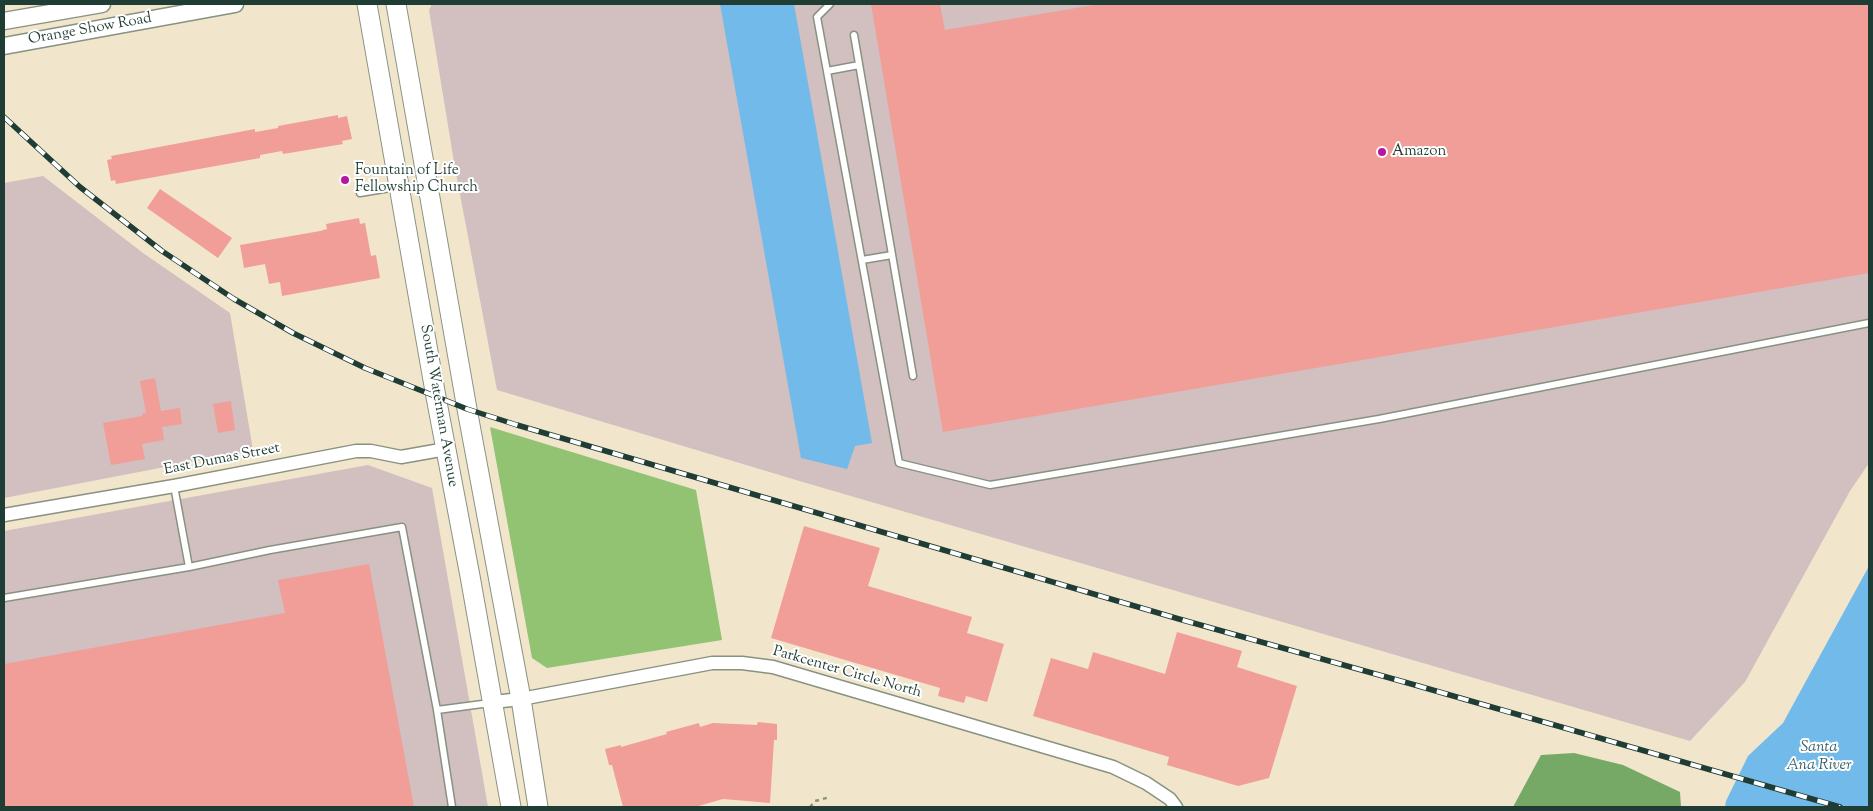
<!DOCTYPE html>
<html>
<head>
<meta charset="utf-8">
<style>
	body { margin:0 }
	#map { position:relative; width:1873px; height:811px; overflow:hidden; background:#f1e6cc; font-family:"Sorts Mill Goudy",serif }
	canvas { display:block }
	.frame { position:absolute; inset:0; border:5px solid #1f3d34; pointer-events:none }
</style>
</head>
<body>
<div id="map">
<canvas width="1873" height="811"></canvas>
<div class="frame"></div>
</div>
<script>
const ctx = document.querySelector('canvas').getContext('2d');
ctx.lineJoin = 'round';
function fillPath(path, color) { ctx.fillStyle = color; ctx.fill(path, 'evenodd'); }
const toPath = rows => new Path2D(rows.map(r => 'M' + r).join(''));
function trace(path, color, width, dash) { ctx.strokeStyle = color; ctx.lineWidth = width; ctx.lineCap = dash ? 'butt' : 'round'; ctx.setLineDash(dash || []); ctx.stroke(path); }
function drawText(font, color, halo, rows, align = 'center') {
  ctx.font = font + ' "Sorts Mill Goudy",serif'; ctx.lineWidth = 4; ctx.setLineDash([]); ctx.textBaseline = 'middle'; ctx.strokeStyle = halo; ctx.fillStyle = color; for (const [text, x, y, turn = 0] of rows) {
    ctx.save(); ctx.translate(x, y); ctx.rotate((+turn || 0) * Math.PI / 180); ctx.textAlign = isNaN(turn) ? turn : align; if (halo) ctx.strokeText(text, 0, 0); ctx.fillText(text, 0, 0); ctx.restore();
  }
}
fillPath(toPath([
	[432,4,1869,4,1869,463,1850,491,1745,682,1690,741,796,480,497,390,455,168,429,10],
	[43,176,143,253,230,313,253,450,4,498,4,183],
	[368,465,432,488,488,807,4,807,4,531]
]), '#d2bfc0');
fillPath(toPath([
	[490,427,696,490,722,640,547,668,532,658]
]), '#92c373');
fillPath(toPath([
	[1574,753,1623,765,1680,792,1681,807,1513,807,1541,755]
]), '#75a965');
fillPath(toPath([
	[720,4,794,4,872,443,855,446,847,469,801,458],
	[1869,566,1869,807,1725,807,1726,801,1748,756,1783,723]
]), '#71bae9');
fillPath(toPath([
	[871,4,940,4,945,30,1100,4,1869,4,1869,273,943,432],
	[338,115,338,118,347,116,352,139,342,141,343,144,283,154,282,151,260,155,260,158,116,184,115,180,111,181,107,160,112,159,111,156,255,129,255,132,278,128,278,126],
	[160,189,232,238,218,258,147,208],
	[359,218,360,224,365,223,371,256,376,255,380,278,282,296,280,282,269,284,265,264,244,268,240,245,320,231,327,229,326,224],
	[155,378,161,411,180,408,182,424,162,427,164,440,142,444,145,459,111,465,103,423,142,416,142,414,146,413,140,381],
	[231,401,235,430,218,433,213,404],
	[804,526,880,548,868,586,972,617,967,633,1004,644,987,702,966,696,964,703,938,696,940,688,771,638],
	[369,564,414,807,4,807,4,664,285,613,278,580],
	[1177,632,1242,651,1237,667,1297,686,1269,778,1238,786,1167,765,1169,757,1033,716,1051,658,1088,669,1093,652,1165,674],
	[758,722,777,724,777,740,774,740,770,803,723,799,695,807,623,807,612,765,609,765,605,749,621,745,621,747,667,734,666,732,699,723,700,727,713,723,757,725]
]), '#f19e98');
const lane = toPath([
	[830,4,817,17,899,463,990,485,1379,419,1869,323],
	[854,35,913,376],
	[827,71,859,65],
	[360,193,396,187],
	[862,260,892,255],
	[189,567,270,550,402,527,437,710,490,703],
	[4,598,189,567,174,486],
	[437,710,452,807]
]);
const street = toPath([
	[4,515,174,486,356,451,371,451,401,457,446,449],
	[493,702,521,699,712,663,742,663,773,667,1113,767,1146,783,1170,799,1176,807]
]);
const secondary = toPath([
	[4,21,102,4],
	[4,46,235,4]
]);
const primary = toPath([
	[367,4,436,397,470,576,511,807],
	[396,4,467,409,521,699,538,807]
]);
trace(lane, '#889280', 9);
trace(street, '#889280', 15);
trace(secondary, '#889280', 19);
trace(primary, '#889280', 21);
trace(toPath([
	[810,807,815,801,830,797]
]), '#889280', 2.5, [4, 4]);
trace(lane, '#fff', 6);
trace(street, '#fff', 12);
trace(secondary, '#fff', 16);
trace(primary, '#fff', 19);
const rail = toPath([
	[4,117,80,187,162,251,234,299,293,333,365,368,467,409,517,425,1179,619,1415,685,1840,807]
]);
trace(rail, '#1f3d34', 5.5);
trace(rail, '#fff', 4, [11]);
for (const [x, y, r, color] of [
	[1382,152,5,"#b5179e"],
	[345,180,5,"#b5179e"]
]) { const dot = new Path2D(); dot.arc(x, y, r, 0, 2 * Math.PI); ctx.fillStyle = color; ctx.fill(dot); trace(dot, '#fff', 2); }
drawText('15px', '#1f3d34', '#fff', [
	["Orange Show Road",90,30,-10],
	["South Waterman Avenue",438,406,80],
	["East Dumas Street",222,460,-11],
	["Parkcenter Circle North",847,673,16]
]);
drawText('15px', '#1f3d34', '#fff', [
	["Amazon",1392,152],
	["Fountain of Life",355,171],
	["Fellowship Church",355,188]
], 'left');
drawText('italic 16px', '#38626a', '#fff', [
	["Santa",1819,748],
	["Ana River",1819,766]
]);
</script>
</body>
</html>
